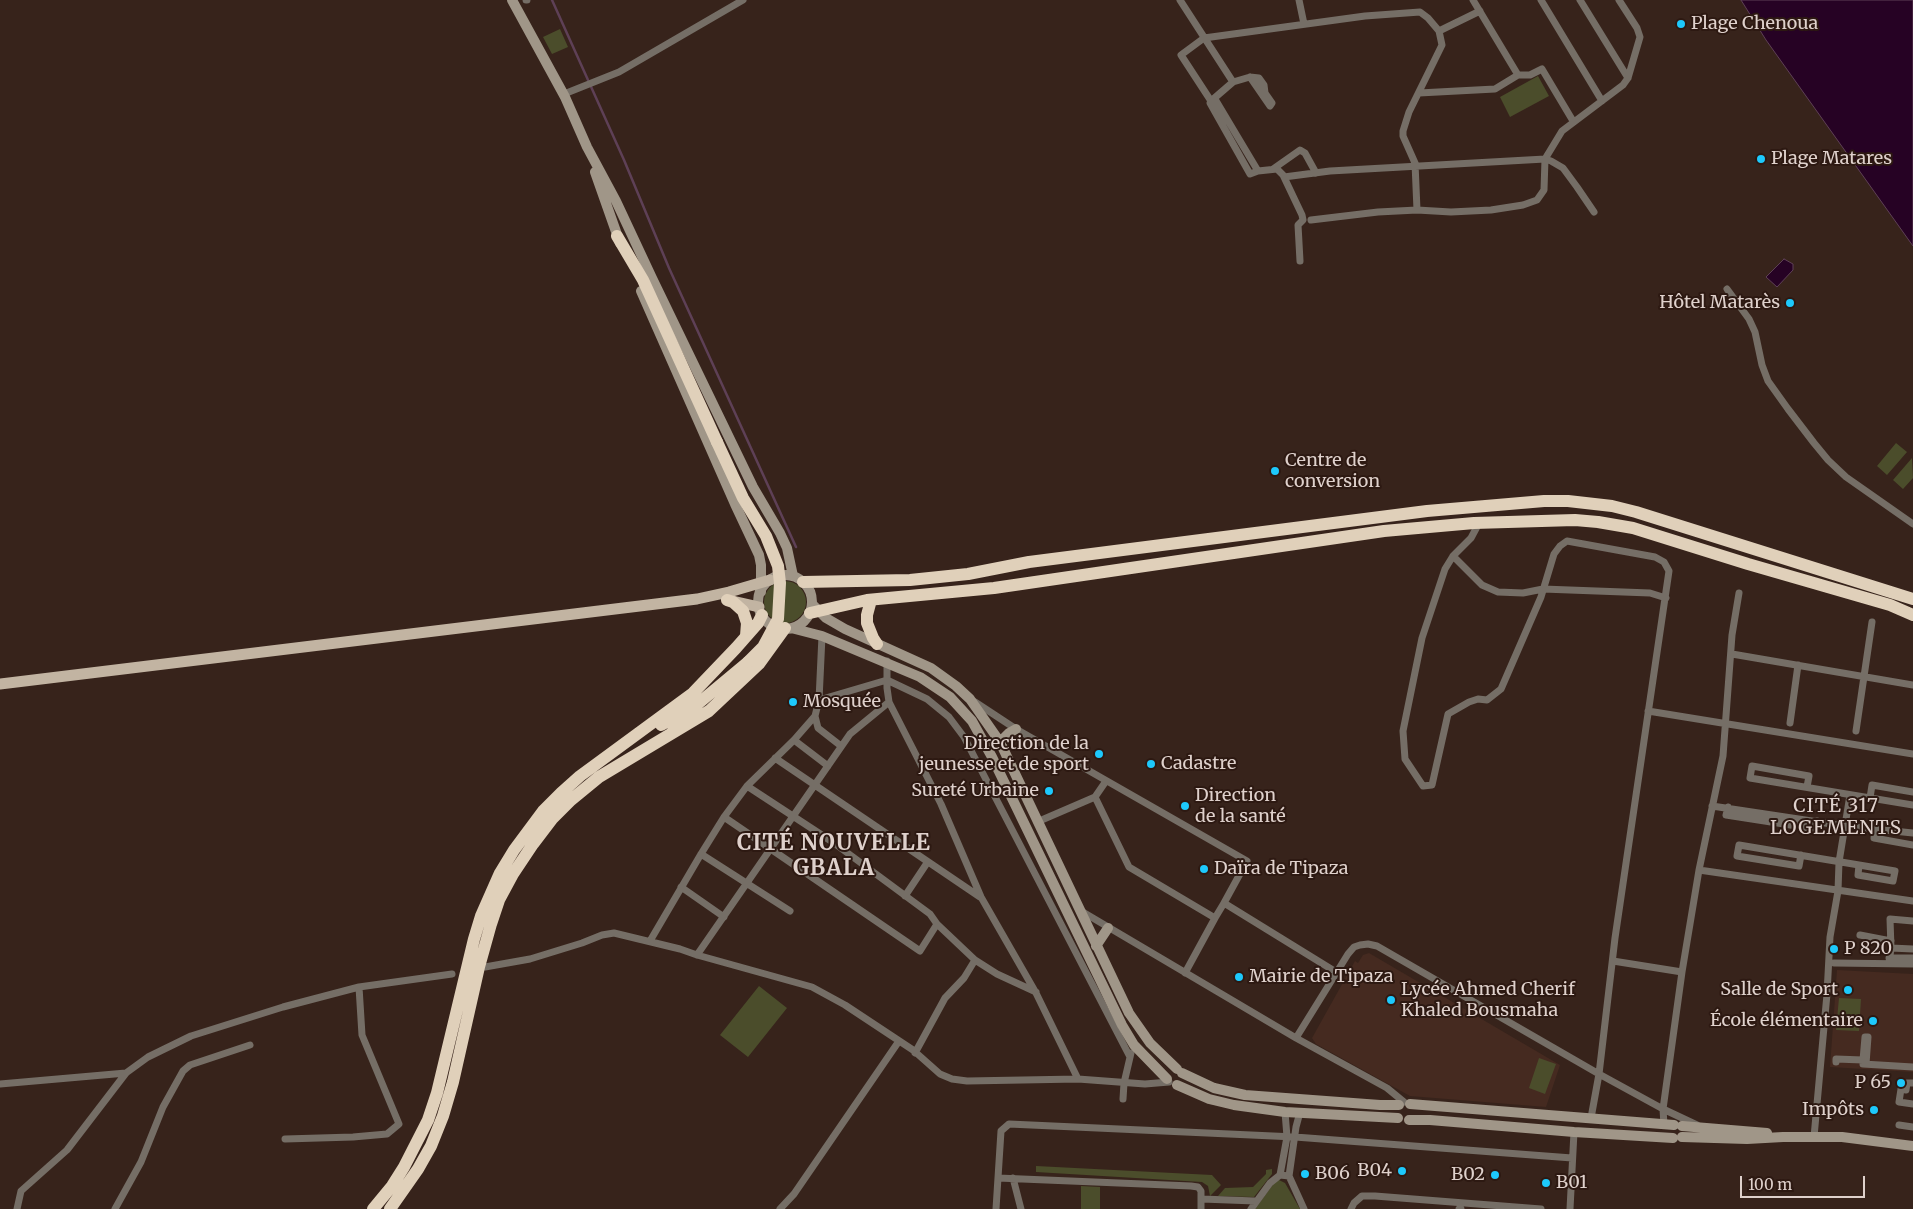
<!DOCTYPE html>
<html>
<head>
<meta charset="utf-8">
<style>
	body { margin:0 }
	#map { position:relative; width:1913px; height:1209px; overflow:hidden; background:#37231b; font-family:Merriweather,serif }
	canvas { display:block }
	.scale { position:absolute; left:1740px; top:1176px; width:125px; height:22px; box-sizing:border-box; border:2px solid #dfd1cc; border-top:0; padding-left:6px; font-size:15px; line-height:18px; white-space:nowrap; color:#dfd1cc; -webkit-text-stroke:4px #2d1912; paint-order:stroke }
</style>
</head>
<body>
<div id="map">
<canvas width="1913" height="1209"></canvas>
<div class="scale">100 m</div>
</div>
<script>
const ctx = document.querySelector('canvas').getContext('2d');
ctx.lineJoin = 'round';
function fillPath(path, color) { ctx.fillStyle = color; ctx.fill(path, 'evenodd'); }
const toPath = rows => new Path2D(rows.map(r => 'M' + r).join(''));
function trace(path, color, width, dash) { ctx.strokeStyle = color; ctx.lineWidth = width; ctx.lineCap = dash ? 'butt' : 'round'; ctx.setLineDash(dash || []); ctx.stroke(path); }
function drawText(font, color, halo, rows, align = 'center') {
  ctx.font = font + ' Merriweather,serif'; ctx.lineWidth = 4; ctx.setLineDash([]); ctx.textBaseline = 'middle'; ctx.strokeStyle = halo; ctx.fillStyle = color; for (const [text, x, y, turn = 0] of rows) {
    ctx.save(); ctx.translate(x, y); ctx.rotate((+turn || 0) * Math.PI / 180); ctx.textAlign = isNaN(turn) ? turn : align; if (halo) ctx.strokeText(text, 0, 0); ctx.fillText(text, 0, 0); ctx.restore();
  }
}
fillPath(toPath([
	[1369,953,1560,1065,1546,1107,1410,1096,1316,1044,1312,1038,1355,961,1358,963,1363,955],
	[1837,970,1913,974,1913,1072,1830,1067]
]), '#452a20');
fillPath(toPath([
	[560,29,568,47,552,54,543,37],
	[1538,76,1549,96,1510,117,1500,97],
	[1896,443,1907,452,1887,475,1877,466],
	[1912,458,1913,478,1903,489,1893,480],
	'764 602a21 21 0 1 1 42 0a21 21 0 1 1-42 0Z',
	[759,986,787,1008,748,1057,720,1035],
	[1839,998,1861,999,1859,1031,1836,1030],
	[1539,1058,1556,1064,1545,1094,1529,1088],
	[1036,1166,1212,1175,1221,1185,1210,1196,1208,1186,1202,1182,1036,1172],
	[1272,1169,1272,1174,1254,1197,1218,1196,1225,1188,1253,1187,1266,1174,1266,1170],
	[1277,1179,1285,1183,1300,1209,1255,1209],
	[1081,1186,1100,1187,1100,1209,1081,1209]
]), '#4b4d2b');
const water = toPath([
	[1741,0,1913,0,1913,246,1766,40,1741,0],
	[1784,259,1793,264,1793,270,1777,287,1766,277,1784,259]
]);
fillPath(water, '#260224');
trace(water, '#5e4056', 1);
trace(toPath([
	[552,0,624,160,669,268,796,547]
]), '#5e4056', 2.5);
trace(toPath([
	[526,0,527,0],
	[1180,0,1233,82,1211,101],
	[1299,0,1304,24],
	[1473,0,1518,75,1530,75,1542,69,1573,121],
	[1541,0,1602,101],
	[1580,0,1628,78],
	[1439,31,1480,11],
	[1233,82,1250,77,1259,78,1264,85,1265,93,1272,103,1270,106,1250,77],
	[1419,93,1495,89,1518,75],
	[564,94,619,72,743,0],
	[1215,99,1258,171,1277,169,1283,175,1302,215,1303,220,1298,225,1300,261],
	[1273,169,1300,150,1305,153,1316,173],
	[1258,171,1250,174,1210,103,1211,101,1181,55,1204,38,1365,16,1420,12,1428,18,1439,31,1442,45,1409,112,1403,131,1403,136,1415,163,1417,210],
	[1284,177,1330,171,1545,159,1551,161,1563,168,1577,187,1594,212],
	[1311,220,1378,212,1417,210,1451,212,1491,210,1523,205,1537,200,1544,190,1545,159,1562,131,1623,85,1628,78,1640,37,1637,28,1619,0],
	[1727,289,1749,319,1755,332,1762,365,1768,381,1788,409,1814,443,1828,460,1846,477,1913,524],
	[1479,523,1471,538,1453,556,1445,569,1422,638,1403,731,1405,759,1423,786,1432,785,1448,714,1469,702,1478,699,1487,700,1501,689,1541,597,1554,554,1560,546,1567,541,1655,557,1664,562,1669,571,1615,938,1599,1074,1591,1118],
	[1453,556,1482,585,1498,592,1523,593,1543,589,1650,593,1666,598],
	[1732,654,1913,685],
	[887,661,887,688,889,702,941,804,981,897,1036,993,1078,1079],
	[819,700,887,680,927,699,949,717,964,737,1130,1057],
	[975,702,1016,729,1247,861,1224,903,1336,972],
	[1648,711,1913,754],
	[815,716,818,728,841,746],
	[1790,723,1798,665],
	[1856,731,1872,622],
	[794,740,828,766],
	[775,758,980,897],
	[747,786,834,843,930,914,937,924,975,960,997,974,1036,992],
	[1807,787,1809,776,1752,766,1750,778,1913,805],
	[1095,797,1106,781],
	[1870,798,1872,785,1913,792],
	[1712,806,1845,826,1913,833],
	[1728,807,1726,815,1816,829,1817,821],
	[724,817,920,951,937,924],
	[1037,822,1095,797,1129,867,1215,918,1224,903],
	[1875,828,1874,838,1913,845],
	[701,854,790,911],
	[1801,855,1799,866,1737,856,1739,845,1895,871,1893,881,1858,875,1859,865],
	[1699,870,1913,901],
	[681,887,724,917],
	[905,896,927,863],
	[1081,911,1296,1038],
	[1860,935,1891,941],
	[650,941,701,854,724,817,747,786,794,740,815,716,819,700,822,636],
	[1891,948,1913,949],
	[697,955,850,734,889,702],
	[1889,958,1913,958],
	[1613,961,1682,972],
	[1834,963,1913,964],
	[1889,963,1891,948,1890,919,1913,921],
	[485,967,530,959,582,943,602,935,614,933,680,949,697,955,812,987,845,1005,913,1050,940,1074,952,1079,967,1081,1078,1079,1145,1084,1169,1082],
	[1185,973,1215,918],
	[915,1053,945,998,964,978,975,960],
	[1836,1062,1836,1059,1863,1060,1865,1037,1868,1037,1866,1064],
	[1863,1064,1913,1067],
	[1913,1083,1907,1083,1906,1090,1901,1089,1899,1102,1913,1104],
	[0,1084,126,1073],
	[1123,1099,1124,1083,1131,1053],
	[1404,1102,1387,1088,1296,1038,1348,954,1354,947,1360,945,1368,944,1377,946,1599,1074,1663,1109,1697,1125],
	[1664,1125,1663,1109,1682,972,1699,870,1723,756,1732,635,1739,593],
	[1899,1125,1913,1127],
	[1814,1137,1827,994,1830,937,1838,891,1839,862,1850,795],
	[285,1139,353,1137,387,1134,399,1124,362,1035,359,987],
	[1280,1175,1287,1137,1285,1112],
	[1289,1176,1296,1127,1300,1112],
	[998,1178,1191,1186,1198,1187,1201,1191,1201,1209],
	[1013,1178,1021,1209],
	[1202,1199,1255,1201],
	[17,1209,21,1191,67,1150,126,1073,148,1057,191,1036,283,1007,359,987,452,974],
	[115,1209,141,1162,163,1107,183,1071,190,1065,250,1045],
	[780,1209,794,1194,899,1041],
	[996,1209,1001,1131,1009,1124,1295,1137,1572,1158],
	[1251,1209,1270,1183,1280,1175,1289,1176,1304,1209],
	[1351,1209,1354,1203,1362,1196,1375,1196,1541,1209],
	[1459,1209,1461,1209],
	[1570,1209,1574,1132]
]), '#756e66', 7);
trace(toPath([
	[512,0,565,97,587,147,616,201,652,278,753,487,780,533,787,548,793,576],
	[595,172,620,243],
	[641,291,735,504,759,555,761,565,761,592],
	'758 602a27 27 0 1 1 54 0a27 27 0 1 1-54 0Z',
	[812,604,826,618,845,629,931,668,956,686,970,699,1000,742,1129,1013,1150,1043,1177,1069],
	[791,628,822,636,920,677,950,697,972,721,992,757,1122,1025,1134,1045,1167,1079],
	[1000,742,1009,733,1016,729],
	[1096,946,1108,928],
	[1182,1073,1214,1088,1245,1095,1380,1105,1399,1105],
	[1177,1085,1209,1099,1234,1105,1285,1112,1398,1118],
	[1410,1104,1674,1125],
	[1409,1120,1430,1120,1574,1132,1673,1138],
	[1682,1126,1767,1133],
	[1682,1137,1747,1139,1783,1137,1842,1137,1913,1146]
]), '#a09688', 10);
trace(toPath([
	[728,600,759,607],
	[0,684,697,599,729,592,770,580]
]), '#c2b4a2', 11);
trace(toPath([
	[617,236,643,280,717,442],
	[803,582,910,580,968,574,1029,562,1427,511,1544,501,1568,501,1612,506,1636,512,1913,599],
	[727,600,733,602,743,611,747,623,746,636],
	[871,600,867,615,867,623,873,638,877,644],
	[810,613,867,600,994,588,1384,531,1474,523,1575,520,1598,522,1633,528,1748,564,1890,605,1913,615],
	[694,707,748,662],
	[661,725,694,707,673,726],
	[373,1209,392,1186,404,1167,428,1120,437,1093,474,939,481,916,500,873,514,850,543,811,561,793,580,776,693,693,736,648,758,623,762,615],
	[390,1209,418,1169,431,1146,443,1116,453,1082,479,967,491,924,499,900,513,874,533,844,552,819,571,800,599,777,709,711,759,664,785,628]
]), '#e0d0ba', 12);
trace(toPath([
	[717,442,743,498,766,536,778,566,780,583,778,619,763,647,748,662]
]), '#e0d0ba', 12);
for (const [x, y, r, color] of [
	[1681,24,5,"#1dc9fc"],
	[1761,159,5,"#1dc9fc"],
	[1790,303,5,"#1dc9fc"],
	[1275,471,5,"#1dc9fc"],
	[793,702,5,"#1dc9fc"],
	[1099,754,5,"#1dc9fc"],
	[1151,764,5,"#1dc9fc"],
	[1049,791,5,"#1dc9fc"],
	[1185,806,5,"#1dc9fc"],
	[1204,869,5,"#1dc9fc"],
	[1834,949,5,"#1dc9fc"],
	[1239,977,5,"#1dc9fc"],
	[1848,990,5,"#1dc9fc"],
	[1391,1000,5,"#1dc9fc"],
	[1873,1021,5,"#1dc9fc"],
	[1901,1083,5,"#1dc9fc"],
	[1874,1110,5,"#1dc9fc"],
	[1402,1171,5,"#1dc9fc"],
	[1305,1174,5,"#1dc9fc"],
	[1495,1175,5,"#1dc9fc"],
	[1546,1183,5,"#1dc9fc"]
]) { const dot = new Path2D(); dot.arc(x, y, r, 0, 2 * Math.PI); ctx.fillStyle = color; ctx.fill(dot); trace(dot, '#2d1912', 2); }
drawText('18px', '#dfd1cc', '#2d1912', [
	["Plage Chenoua",1691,24],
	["Plage Matares",1771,159],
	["Hôtel Matarès",1780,303,"right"],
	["Centre de",1285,461],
	["conversion",1285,482],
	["Mosquée",803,702],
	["Direction de la",1089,744,"right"],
	["jeunesse et de sport",1089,765,"right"],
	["Cadastre",1161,764],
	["Sureté Urbaine",1039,791,"right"],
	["Direction",1195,796],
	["de la santé",1195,817],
	["Daïra de Tipaza",1214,869],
	["P 820",1844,949],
	["Mairie de Tipaza",1249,977],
	["Lycée Ahmed Cherif",1401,990],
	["Khaled Bousmaha",1401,1011],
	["Salle de Sport",1838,990,"right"],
	["École élémentaire",1863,1021,"right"],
	["P 65",1891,1083,"right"],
	["Impôts",1864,1110,"right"],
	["B04",1392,1171,"right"],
	["B06",1315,1174],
	["B02",1485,1175,"right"],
	["B01",1556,1183]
], 'left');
ctx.letterSpacing = '1px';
drawText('19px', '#dfd1cc', '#2d1912', [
	["CITÉ 317",1836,807],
	["LOGEMENTS",1836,829]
]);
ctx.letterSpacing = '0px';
ctx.letterSpacing = '1px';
drawText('bold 22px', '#dfd1cc', '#2d1912', [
	["CITÉ NOUVELLE",834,844],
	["GBALA",834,869]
]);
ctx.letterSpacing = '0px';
</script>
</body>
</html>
